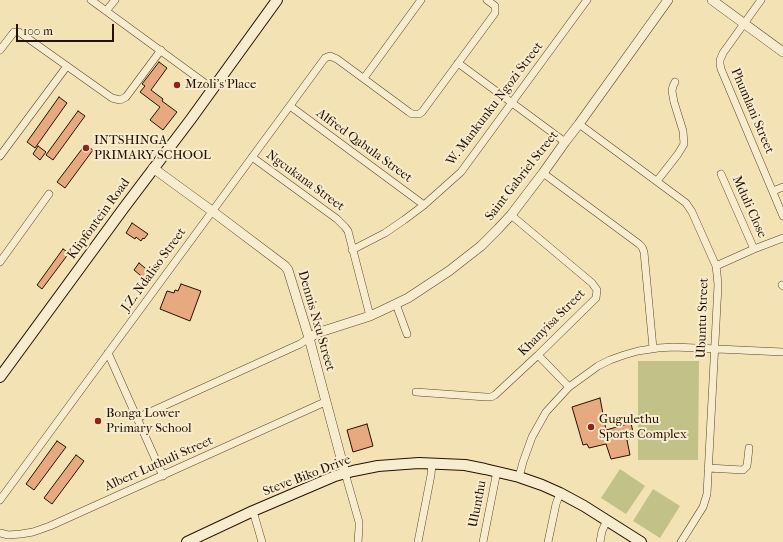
<!DOCTYPE html>
<html>
<head>
<meta charset="utf-8">
<style>
	body { margin:0 }
	#map { position:relative; width:783px; height:542px; overflow:hidden; background:#f3e2b3; font-family:"IM FELL French Canon",serif }
	canvas { display:block }
	.scale { position:absolute; left:16px; top:24px; width:98px; height:18px; box-sizing:border-box; border:2px solid #241200; border-top:0; padding-left:5px; font-size:12px; line-height:14px; white-space:nowrap; color:#241200; -webkit-text-stroke:3px #f7ecce; paint-order:stroke }
</style>
</head>
<body>
<div id="map">
<canvas width="783" height="542"></canvas>
<div class="scale">100 m</div>
</div>
<script>
const ctx = document.querySelector('canvas').getContext('2d');
ctx.lineJoin = 'round';
function fillPath(path, color) { ctx.fillStyle = color; ctx.fill(path, 'evenodd'); }
const toPath = rows => new Path2D(rows.map(r => 'M' + r).join(''));
function trace(path, color, width, dash) { ctx.strokeStyle = color; ctx.lineWidth = width; ctx.lineCap = dash ? 'butt' : 'round'; ctx.setLineDash(dash || []); ctx.stroke(path); }
function drawText(font, color, halo, rows, align = 'center') {
  ctx.font = font + ' "IM FELL French Canon",serif'; ctx.lineWidth = 4; ctx.setLineDash([]); ctx.textBaseline = 'middle'; ctx.strokeStyle = halo; ctx.fillStyle = color; for (const [text, x, y, turn = 0] of rows) {
    ctx.save(); ctx.translate(x, y); ctx.rotate((+turn || 0) * Math.PI / 180); ctx.textAlign = isNaN(turn) ? turn : align; if (halo) ctx.strokeText(text, 0, 0); ctx.fillText(text, 0, 0); ctx.restore();
  }
}
fillPath(toPath([
	[638,361,699,361,698,460,638,460],
	[620,469,645,486,626,514,601,498],
	[653,489,680,506,660,538,633,521]
]), '#c2c188');
const building = toPath([
	[159,62,167,68,151,90,163,99,162,101,177,112,163,130,150,120,160,107,140,92,145,86,142,84,159,62],
	[59,97,67,103,35,148,27,142,59,97],
	[78,111,85,116,53,160,46,155,78,111],
	[85,145,93,150,65,188,57,182,85,145],
	[38,146,46,152,40,160,33,154,38,146],
	[132,223,148,234,144,239,143,238,141,241,136,237,135,239,126,233,132,223],
	[63,249,69,253,42,289,37,285,63,249],
	[139,263,151,273,146,280,134,270,139,263],
	[181,284,201,291,190,321,160,309,167,291,174,293,175,290,178,291,181,284],
	[600,398,606,430,631,423,634,437,627,440,630,455,611,459,606,444,589,448,587,444,583,445,572,407,600,398],
	[367,424,373,446,353,452,347,430,367,424],
	[57,441,66,447,34,490,26,484,57,441],
	[76,455,84,461,52,504,44,498,76,455]
]);
fillPath(building, '#e7a97f');
trace(building, '#241200', 1);
const minor = toPath([
	[91,0,213,89],
	[761,0,723,53,720,60,720,64,721,69,783,216],
	[106,11,115,0],
	[0,50,14,32,19,32,112,98,120,100,126,97,161,50],
	[458,63,565,142],
	[364,78,421,0],
	[290,106,424,205],
	[579,124,686,203,692,212,716,266,717,274,718,285,707,494,703,507,681,542],
	[0,156,67,66],
	[252,157,337,219,345,227,348,231,370,316],
	[543,173,639,244,642,247,644,252,653,348],
	[721,174,754,249],
	[657,181,678,154,684,144,683,131,674,102,672,91,673,86,675,82],
	[773,191,783,187],
	[352,250,385,233,404,220,424,205,461,172,587,0],
	[0,262,49,194],
	[716,266,754,249,783,238],
	[782,285,783,286],
	[396,304,407,334],
	[108,353,163,476],
	[538,355,569,387],
	[416,392,486,397,491,397,495,395,538,355,596,298,597,290,592,283,511,215],
	[137,418,300,344,309,338],
	[708,468,743,470,747,466,749,448],
	[345,473,359,522,359,528,358,542],
	[519,477,523,462,532,437,546,412,569,387,598,366,610,360,624,355,638,351,658,348,674,347,783,352],
	[0,500,325,58,330,56,337,59,409,112,412,114,419,114,422,112,495,13,495,6,487,0],
	[253,511,262,542],
	[0,533,8,535,21,534,33,532,50,526,325,402],
	[418,542,431,475,432,463],
	[483,542,497,471],
	[548,542,556,504,560,493],
	[600,542,602,531,607,520]
]);
const tertiary = toPath([
	[712,0,783,52],
	[153,168,212,211,285,266,288,270,309,338,345,473],
	[309,338,317,333,370,316,383,310,408,298,449,271,481,246,498,229,511,215,543,173,565,142,579,124,668,0]
]);
const secondary = toPath([
	[0,377,123,209,191,119,277,0],
	[187,542,253,511,335,476,353,471,378,466,419,463,465,465,485,469,519,477,542,485,560,493,584,506,641,542]
]);
trace(minor, '#58462d', 8);
trace(tertiary, '#58462d', 10);
trace(secondary, '#241200', 12);
trace(minor, '#f7ecce', 7);
trace(tertiary, '#f7ecce', 9);
trace(secondary, '#f7ecce', 10);
for (const [x, y, r, color] of [
	[177,85,4,"#8f2418"],
	[86,148,4,"#8f2418"],
	[98,421,4,"#8f2418"],
	[591,427,4,"#8f2418"]
]) { const dot = new Path2D(); dot.arc(x, y, r, 0, 2 * Math.PI); ctx.fillStyle = color; ctx.fill(dot); trace(dot, '#f7ecce', 1.5); }
drawText('13px', '#241200', '#f7ecce', [
	["Mzoli's Place",185,85],
	["INTSHINGA",94,141],
	["PRIMARY SCHOOL",94,156],
	["Bonga Lower",106,414],
	["Primary School",106,429],
	["Gugulethu",599,420],
	["Sports Complex",599,435]
], 'left');
drawText('13px', '#241200', '#f7ecce', [
	["W. Mankunku Ngozi Street",495,104,-53],
	["Phumlani Street",752,111,67],
	["Alfred Qabula Street",364,146,36],
	["Saint Gabriel Street",522,176,-52],
	["Ngcukana Street",305,181,36],
	["Mduli Close",749,207,66],
	["Klipfontein Road",99,219,-54],
	["J.Z. Ndaliso Street",154,270,-54],
	["Ubuntu Street",703,318,-88],
	["Dennis Nxu Street",316,321,74],
	["Khanyisa Street",552,323,-45],
	["Albert Luthuli Street",159,464,-24],
	["Steve Biko Drive",307,476,-21],
	["Ulunthu",478,504,-79]
]);
</script>
</body>
</html>
